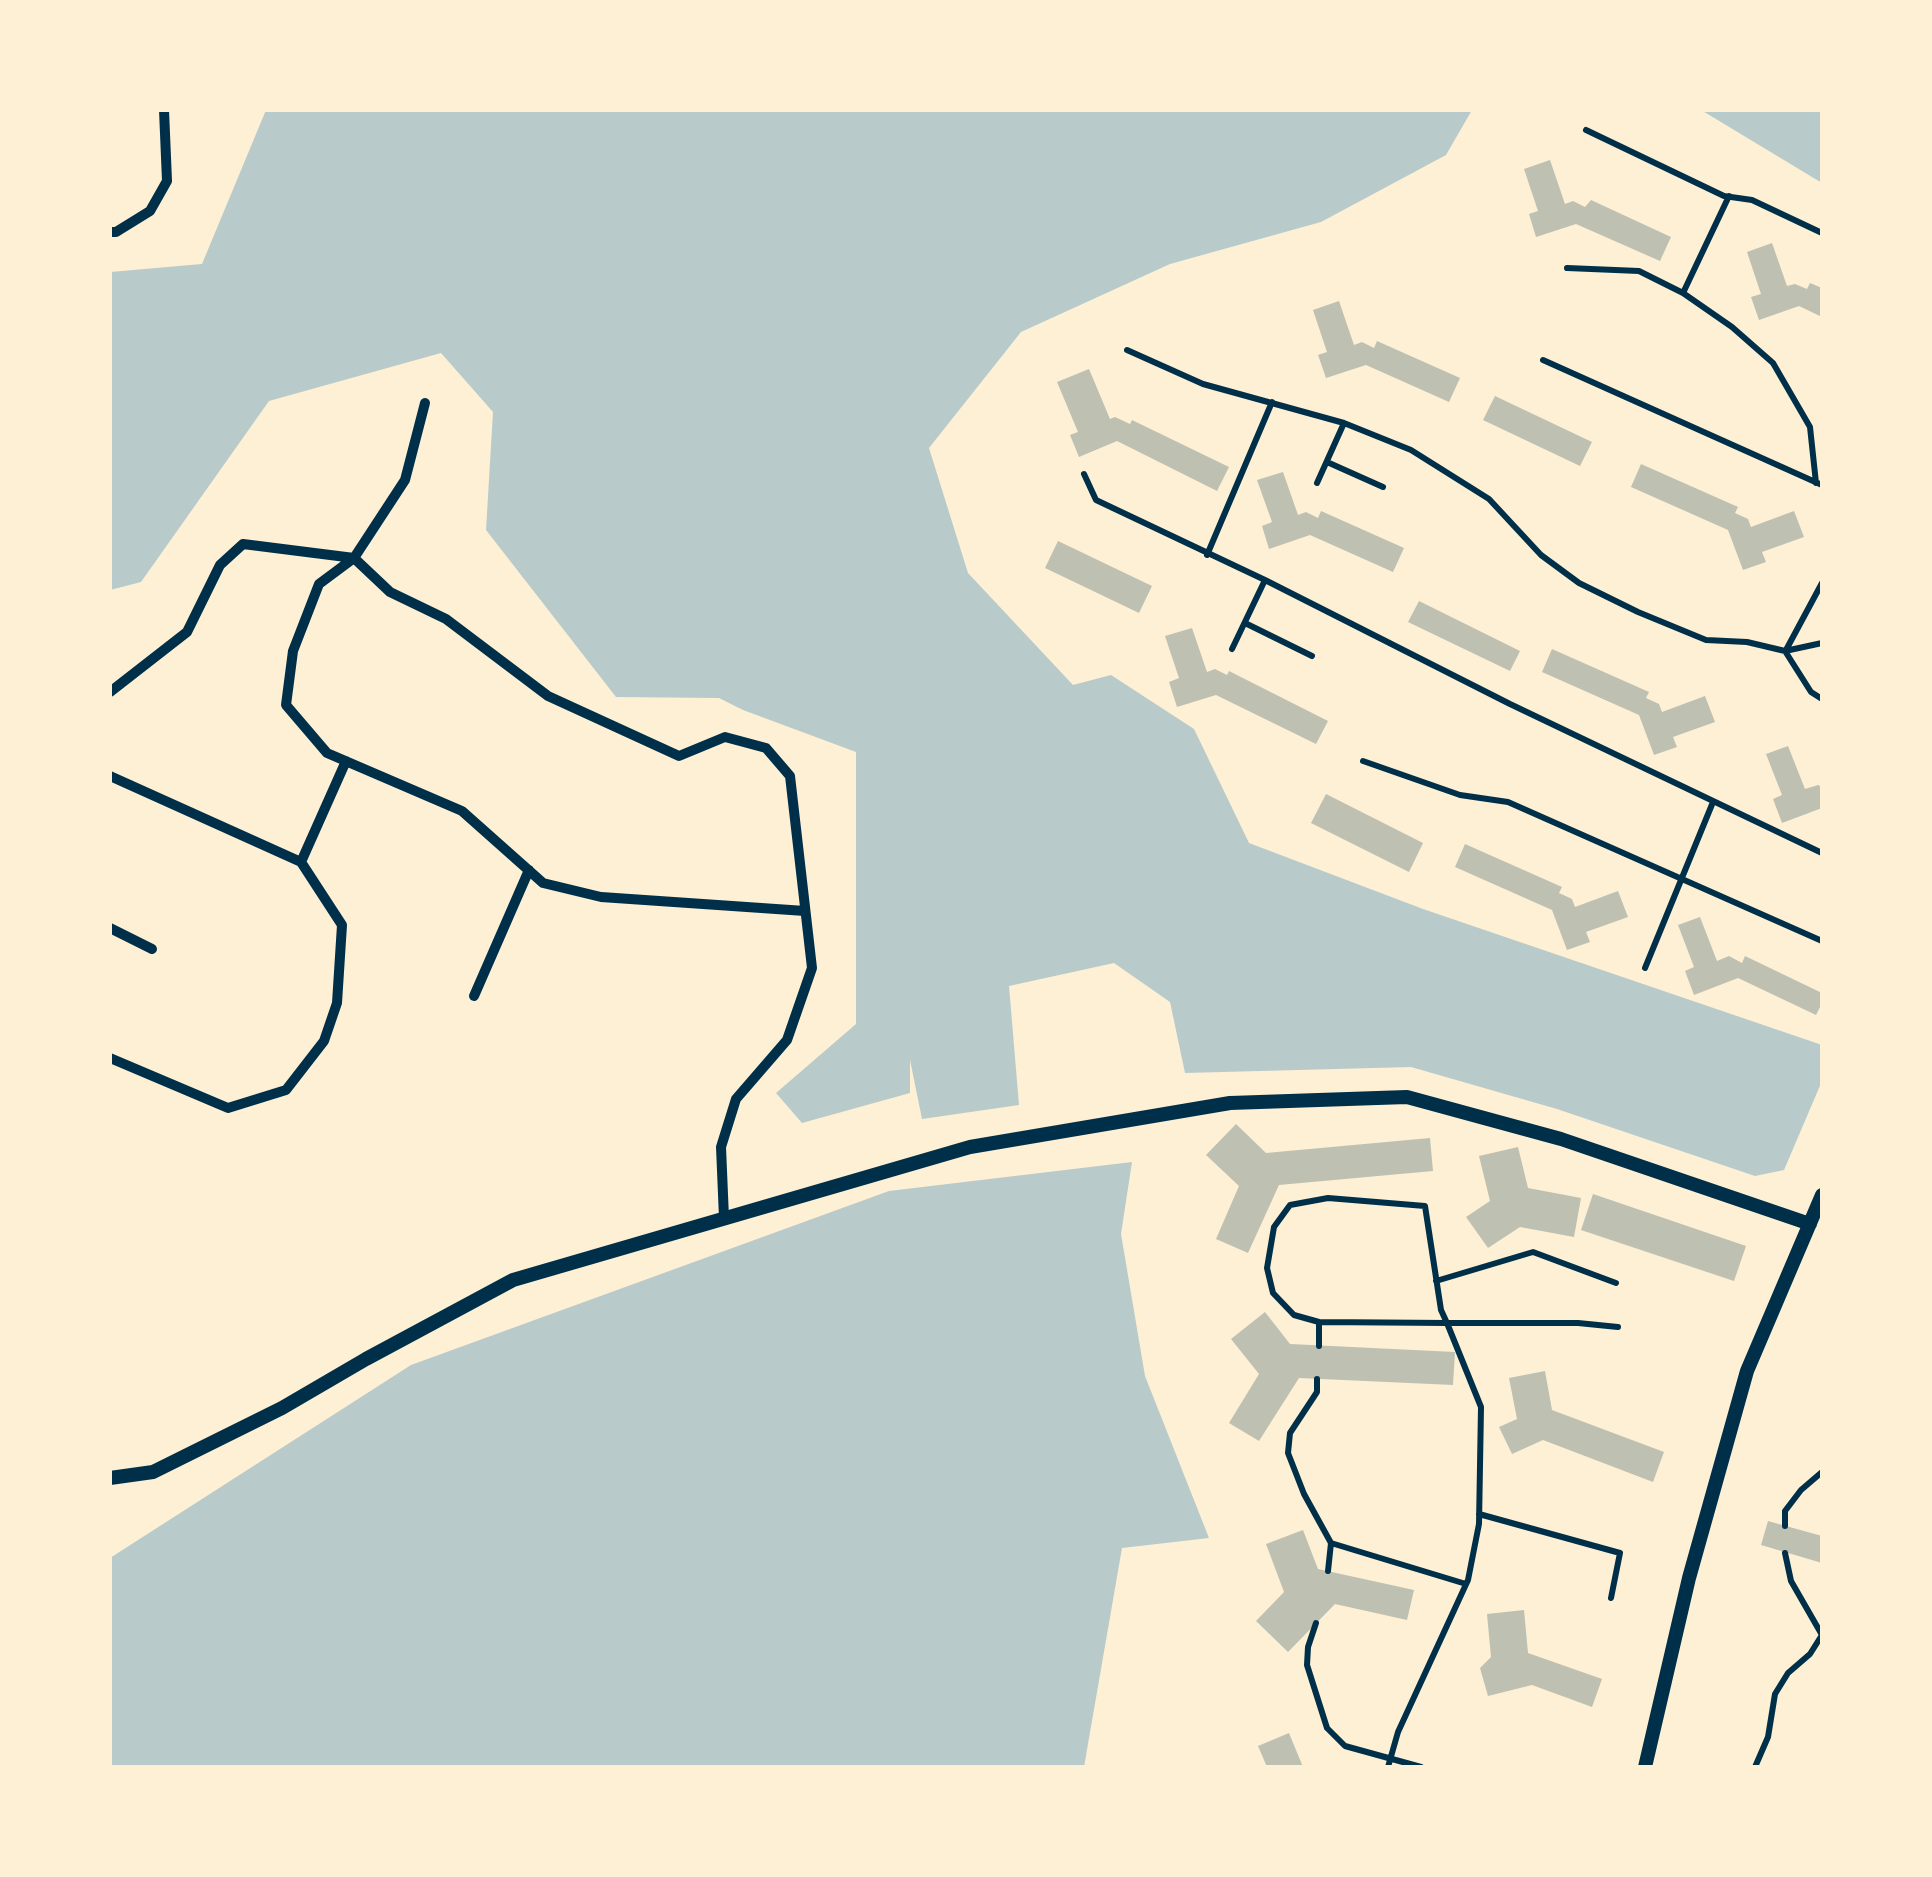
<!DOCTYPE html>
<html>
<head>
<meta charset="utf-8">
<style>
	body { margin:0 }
	#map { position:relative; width:1932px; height:1877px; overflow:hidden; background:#fdf0d5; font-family:Cabin,sans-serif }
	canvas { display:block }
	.frame { position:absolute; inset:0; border:112px solid #fdf0d5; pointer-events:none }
</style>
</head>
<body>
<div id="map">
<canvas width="1932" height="1877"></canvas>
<div class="frame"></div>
</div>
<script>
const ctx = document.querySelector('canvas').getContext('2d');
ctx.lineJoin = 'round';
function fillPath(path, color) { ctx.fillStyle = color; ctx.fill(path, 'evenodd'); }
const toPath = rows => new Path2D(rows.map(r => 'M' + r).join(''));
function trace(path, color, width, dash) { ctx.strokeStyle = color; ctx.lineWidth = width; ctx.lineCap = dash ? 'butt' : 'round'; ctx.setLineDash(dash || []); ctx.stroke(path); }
fillPath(toPath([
	[266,110,1472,110,1446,155,1321,222,1170,264,1021,332,929,448,968,573,1073,685,1111,675,1194,729,1249,843,1423,909,1822,1045,1822,1081,1784,1170,1755,1176,1557,1109,1411,1067,1185,1073,1170,1002,1114,963,1009,986,1019,1105,922,1119,910,1060,910,1093,802,1123,776,1093,856,1024,856,752,743,710,719,698,616,697,486,530,493,412,441,353,269,401,141,582,110,590,110,272,202,264],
	[1701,110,1822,110,1822,183],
	[1132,1162,1121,1234,1145,1376,1209,1538,1122,1548,1084,1767,110,1767,110,1558,411,1365,889,1191]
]), '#b9caca');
fillPath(toPath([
	[1550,160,1565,204,1573,201,1585,207,1591,200,1671,237,1660,261,1576,224,1536,237,1529,214,1538,211,1524,169],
	[1772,243,1787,286,1795,284,1807,289,1810,283,1822,288,1822,317,1799,306,1759,320,1751,297,1761,294,1747,252],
	[1339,301,1354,345,1362,342,1374,348,1377,341,1460,378,1449,402,1366,365,1326,378,1318,355,1327,352,1313,310],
	[1089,369,1110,419,1115,417,1130,424,1132,420,1229,467,1217,491,1117,441,1079,457,1070,435,1078,432,1057,382],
	[1495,396,1592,442,1580,466,1483,420],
	[1641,464,1738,507,1735,513,1748,519,1751,527,1794,511,1804,537,1762,552,1766,562,1743,570,1728,530,1631,487],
	[1283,472,1298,515,1306,512,1318,518,1321,511,1404,548,1393,572,1310,535,1269,549,1262,526,1272,522,1257,480],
	[1058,541,1152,586,1139,613,1045,568],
	[1419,601,1520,651,1510,671,1408,622],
	[1192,628,1207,672,1215,669,1227,675,1229,671,1328,721,1316,744,1216,695,1177,707,1169,682,1179,678,1165,636],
	[1552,649,1649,692,1646,698,1659,704,1662,712,1705,696,1715,722,1673,737,1677,747,1654,755,1639,715,1542,672],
	[1788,746,1805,789,1818,785,1822,787,1822,808,1782,823,1773,799,1782,795,1766,754],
	[1326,794,1423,843,1409,872,1311,823],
	[1465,844,1562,887,1559,893,1572,899,1575,907,1618,891,1628,917,1586,932,1590,942,1567,950,1552,910,1455,867],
	[1700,917,1717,961,1729,956,1742,963,1745,956,1822,993,1822,1003,1816,1015,1738,978,1694,995,1685,971,1694,967,1678,925],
	[1236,1124,1266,1153,1430,1138,1433,1171,1279,1185,1248,1253,1216,1239,1239,1186,1206,1155],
	[1518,1147,1528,1188,1581,1198,1574,1237,1520,1227,1488,1248,1466,1217,1490,1201,1479,1156],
	[1593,1194,1746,1246,1734,1281,1581,1230],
	[1265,1312,1290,1344,1455,1352,1453,1385,1299,1378,1259,1441,1229,1423,1259,1374,1231,1339],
	[1545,1371,1552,1410,1664,1452,1653,1482,1543,1440,1512,1454,1499,1427,1517,1419,1509,1378],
	[1768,1521,1822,1536,1822,1563,1761,1545],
	[1303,1530,1318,1569,1414,1590,1407,1620,1335,1604,1288,1652,1256,1621,1284,1592,1266,1544],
	[1524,1610,1528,1653,1602,1679,1592,1707,1532,1685,1488,1696,1480,1668,1491,1657,1487,1614],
	[1289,1733,1303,1767,1267,1767,1258,1746]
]), '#bec0b2');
trace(toPath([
	[1586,130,1724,196,1752,200,1822,233],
	[1567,268,1639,271,1683,293,1732,327,1773,363,1810,427,1816,483],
	[1683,293,1729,196],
	[1127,350,1203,384,1344,423,1411,450,1489,499,1541,555,1579,583,1638,612,1706,640,1747,642,1785,651,1822,643],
	[1543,360,1822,485],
	[1327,462,1383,487],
	[1084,474,1096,500,1265,580,1510,704,1822,853],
	[1317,483,1344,423],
	[1207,555,1272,402],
	[1245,623,1312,656],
	[1232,649,1265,580],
	[1786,650,1822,583],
	[1785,651,1811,692,1822,699],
	[1363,761,1460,795,1508,802,1822,941],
	[1645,968,1713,802],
	[1436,1281,1533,1252,1616,1283],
	[1319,1322,1319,1346],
	[1317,1379,1317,1392,1290,1433,1288,1453,1304,1494,1331,1543,1466,1584],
	[1479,1514,1620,1553,1611,1598],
	[1785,1526,1785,1511,1801,1490,1822,1472],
	[1785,1553,1791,1581,1822,1635],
	[1328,1571,1331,1543],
	[1316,1623,1308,1647,1307,1665,1327,1728,1345,1746,1421,1767],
	[1388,1767,1398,1732,1468,1580,1479,1524,1481,1407,1447,1323,1441,1310,1425,1206,1328,1198,1290,1205,1274,1227,1267,1268,1273,1293,1294,1315,1319,1322,1447,1323,1578,1323,1618,1327],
	[1755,1767,1768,1737,1775,1694,1788,1673,1810,1654,1822,1635]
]), '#003049', 6);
trace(toPath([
	[110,232,116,232,150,211,167,181,164,110],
	[425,403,405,480,354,558,319,584,293,651,286,705,327,753,462,811,543,883,601,897,805,911],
	[110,692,187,632,220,565,243,544,354,558,390,592,446,619,548,696,679,756,725,737,766,748,790,776,812,968,787,1040,736,1099,721,1147,724,1218],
	[110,776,301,862,342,925,337,1003,324,1041,286,1090,228,1108,110,1058],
	[301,862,346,761],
	[110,928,152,949],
	[474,996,529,870]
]), '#003049', 10);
trace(toPath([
	[110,1478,153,1472,282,1408,366,1359,513,1280,970,1147,1230,1103,1407,1097,1561,1139,1810,1224],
	[1645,1767,1689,1578,1747,1371,1822,1195]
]), '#003049', 14);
</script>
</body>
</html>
